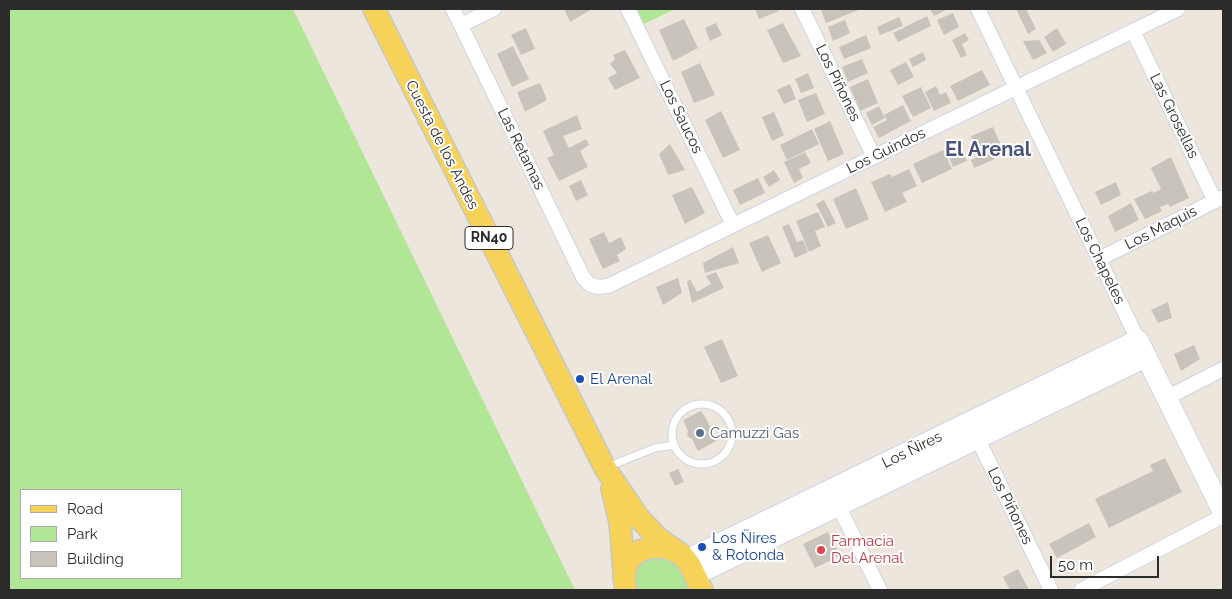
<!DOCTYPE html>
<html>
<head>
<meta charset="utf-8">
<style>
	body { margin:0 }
	#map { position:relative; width:1232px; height:599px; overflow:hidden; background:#ede6dc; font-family:Raleway,sans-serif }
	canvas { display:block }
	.frame { position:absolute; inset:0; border:10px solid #2b2b2b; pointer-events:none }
	.legend { position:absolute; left:20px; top:489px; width:162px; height:90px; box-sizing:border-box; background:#fff; border:1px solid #aaa; margin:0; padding:6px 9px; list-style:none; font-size:15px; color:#2b2b2b }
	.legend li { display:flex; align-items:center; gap:10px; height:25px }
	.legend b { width:25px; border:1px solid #aaa }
	.scale { position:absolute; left:1050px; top:556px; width:109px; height:22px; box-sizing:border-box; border:2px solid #2b2b2b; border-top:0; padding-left:6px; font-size:15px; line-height:18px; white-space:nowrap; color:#2b2b2b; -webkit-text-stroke:4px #fff; paint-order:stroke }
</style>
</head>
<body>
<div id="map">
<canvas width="1232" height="599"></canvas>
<div class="frame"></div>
<ul class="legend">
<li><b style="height:6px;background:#f7d258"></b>Road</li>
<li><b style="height:14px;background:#b1e696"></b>Park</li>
<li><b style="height:14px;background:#c9c4bb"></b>Building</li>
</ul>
<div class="scale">50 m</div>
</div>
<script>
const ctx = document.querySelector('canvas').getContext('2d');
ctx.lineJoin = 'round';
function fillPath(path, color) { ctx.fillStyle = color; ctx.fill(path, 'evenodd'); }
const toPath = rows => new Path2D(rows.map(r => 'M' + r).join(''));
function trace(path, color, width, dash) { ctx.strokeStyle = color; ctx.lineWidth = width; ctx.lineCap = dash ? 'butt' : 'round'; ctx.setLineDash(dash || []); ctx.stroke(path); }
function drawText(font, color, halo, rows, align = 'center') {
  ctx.font = font + ' Raleway,sans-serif'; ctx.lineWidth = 4; ctx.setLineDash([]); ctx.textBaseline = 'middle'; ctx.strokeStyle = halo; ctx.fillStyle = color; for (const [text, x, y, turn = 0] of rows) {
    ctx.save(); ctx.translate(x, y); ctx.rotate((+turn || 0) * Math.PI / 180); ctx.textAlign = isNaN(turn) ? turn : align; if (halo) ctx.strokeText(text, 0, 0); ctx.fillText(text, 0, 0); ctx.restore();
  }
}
fillPath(toPath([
	[9,9,293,9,575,590,9,590],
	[21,490,181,490,181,578,21,578],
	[637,9,675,9,644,24],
	[662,557,674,562,678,566,689,590,635,590,634,572,638,566,649,558]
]), '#b1e696');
fillPath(toPath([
	[564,9,592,9,570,22],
	[755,9,778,9,779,11,759,19],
	[823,9,861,9,826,23,821,10],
	[930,9,948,9,934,16],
	[1016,9,1026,9,1036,29,1028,34],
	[953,13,959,27,944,35,937,20],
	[927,16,931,26,898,42,893,33],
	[899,17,903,26,880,35,877,27],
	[684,19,698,48,673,61,659,30],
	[845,20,850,33,833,41,828,27],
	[716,23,722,35,710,41,705,28],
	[783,23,801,56,783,63,767,30],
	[526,28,535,49,521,55,511,35],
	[1057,28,1066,44,1053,52,1044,37],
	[965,33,969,40,962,44,967,55,961,58,952,40],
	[866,35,871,48,844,59,839,47],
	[1039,40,1047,53,1033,60,1023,41],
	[513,46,529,79,512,87,497,54],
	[625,50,640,78,615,90,608,78,617,73,610,64,615,59,613,55],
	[923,52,926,60,913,67,909,59],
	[862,59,868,73,848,82,842,67],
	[906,62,914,77,898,85,890,70],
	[700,63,715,95,694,103,681,72],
	[982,70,990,85,958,101,950,86],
	[808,73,814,88,801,93,795,79],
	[868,79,878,103,860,111,850,87],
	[540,83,547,100,525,112,517,92],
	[790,84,796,99,784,104,777,90],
	[936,86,940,95,946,92,951,103,934,111,925,92],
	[921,87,931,108,913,117,902,96],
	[816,93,825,114,807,122,798,100],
	[903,105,911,121,879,138,873,127,887,120,884,115],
	[879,106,885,118,872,125,866,113],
	[721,111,740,150,723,158,705,120],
	[774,112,784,135,772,141,762,117],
	[577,115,582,129,563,136,569,148,586,139,589,145,580,151,588,167,559,181,547,158,554,155,543,131],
	[830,121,844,154,828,161,814,129],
	[993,127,1000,143,978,152,971,136],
	[812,129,819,144,787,160,780,145],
	[670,144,685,170,668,175,659,154],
	[961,146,967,161,953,167,947,152],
	[943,150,952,169,922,183,913,164],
	[991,150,995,159,974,168,971,160],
	[805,152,811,163,799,169,803,178,794,183,784,162],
	[1171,157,1189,198,1170,207,1168,204,1160,207,1162,211,1145,219,1134,199,1152,191,1153,193,1161,189,1151,168],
	[909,169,917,186,902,193,907,202,885,212,871,182,890,174,892,177],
	[774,170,780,180,769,187,763,177],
	[758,178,765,193,740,205,733,190],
	[581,180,588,195,576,201,569,186],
	[1116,182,1121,195,1101,205,1095,192],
	[692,187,705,213,685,224,672,195],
	[856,188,869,219,846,229,833,199],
	[824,200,836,223,828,227,816,204],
	[1131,203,1139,220,1115,232,1108,216],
	[818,212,825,227,815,231,821,246,809,252,796,221],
	[789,224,797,242,803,240,808,252,795,258,782,227],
	[604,232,609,243,621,237,626,249,617,255,620,261,603,269,589,239],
	[768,235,781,263,762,272,749,243],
	[733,247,739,263,705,273,703,263],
	[716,272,724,288,692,303,687,282,690,279,697,292,711,284,706,276],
	[678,278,682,293,663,305,656,287],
	[1168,302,1172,318,1158,323,1151,310],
	[722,339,738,376,721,383,704,347],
	[1194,345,1200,359,1181,371,1174,354],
	[701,411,707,420,716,441,698,451,692,439,687,436,688,431,683,420],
	[1165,458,1182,492,1109,528,1095,499,1153,471,1150,465],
	[678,469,684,482,675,486,669,473],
	[1089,523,1096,537,1057,558,1049,544],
	[828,532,840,556,815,568,803,544],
	[1018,569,1029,590,1010,590,1003,577]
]), '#c9c4bb');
const lane = toPath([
	'672 434a30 30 0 1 1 60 0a30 30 0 1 1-60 0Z',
	[607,467,655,448,674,445]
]);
const street = toPath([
	[453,9,583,277,589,284,598,287,608,286,1178,9],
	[628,9,733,225],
	[802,9,874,157],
	[978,9,1138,340],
	[461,25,494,9],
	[1133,31,1215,201],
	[1099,259,1221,198],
	[1166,398,1223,369],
	[974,431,1051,590],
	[835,499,880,590],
	[1081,590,1223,516]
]);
const secondary = toPath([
	[686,560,1138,340,1223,512],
	[695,575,1146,357]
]);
const primary = toPath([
	[374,9,605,468,639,518,658,538,681,554],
	[612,489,620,522,624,572],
	[626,590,624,577,628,561,639,551,653,547,667,548,681,554,690,565,702,590]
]);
trace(lane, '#d1d5e4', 9);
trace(street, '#d1d5e4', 16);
trace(secondary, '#d1d5e4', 22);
trace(primary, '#c8c8c8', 24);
trace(lane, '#fff', 7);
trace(street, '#fff', 14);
trace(secondary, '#fff', 20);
trace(primary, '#f7d258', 21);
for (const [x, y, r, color] of [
	[580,379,5,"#1a4fb4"],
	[700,433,5,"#5c6f8a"],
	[702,547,5,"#1a4fb4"],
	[821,550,5,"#e0444e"]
]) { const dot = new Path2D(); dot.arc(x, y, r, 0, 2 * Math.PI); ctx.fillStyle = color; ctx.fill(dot); trace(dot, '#fff', 2); }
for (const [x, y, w] of [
	[489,238,48]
]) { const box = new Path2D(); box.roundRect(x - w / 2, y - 11.5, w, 23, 4); ctx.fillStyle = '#fff'; ctx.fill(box); trace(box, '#2b2b2b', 1); }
drawText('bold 14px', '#2b2b2b', null, [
	["RN40",489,238]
]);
drawText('15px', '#2b2b2b', '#fff', [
	["Los Piñones",838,83,64],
	["Las Grosellas",1174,116,64],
	["Los Saucos",681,117,64],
	["Cuesta de los Andes",442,145,63],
	["Las Retamas",521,149,64],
	["Los Guindos",886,151,-26],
	["Los Maquis",1161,228,-27],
	["Los Chapeles",1100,261,64],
	["Los Ñires",912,450,-26],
	["Los Piñones",1010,506,64]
]);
drawText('15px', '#164399', '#fff', [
	["El Arenal",590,379],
	["Los Ñires",712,538],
	["& Rotonda",712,555]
], 'left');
drawText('15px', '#4e5e75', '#fff', [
	["Camuzzi Gas",710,433]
], 'left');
drawText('15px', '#be3a42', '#fff', [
	["Farmacia",831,541],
	["Del Arenal",831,558]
], 'left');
drawText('bold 20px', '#49527d', '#fff', [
	["El Arenal",988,150]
]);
</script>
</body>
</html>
